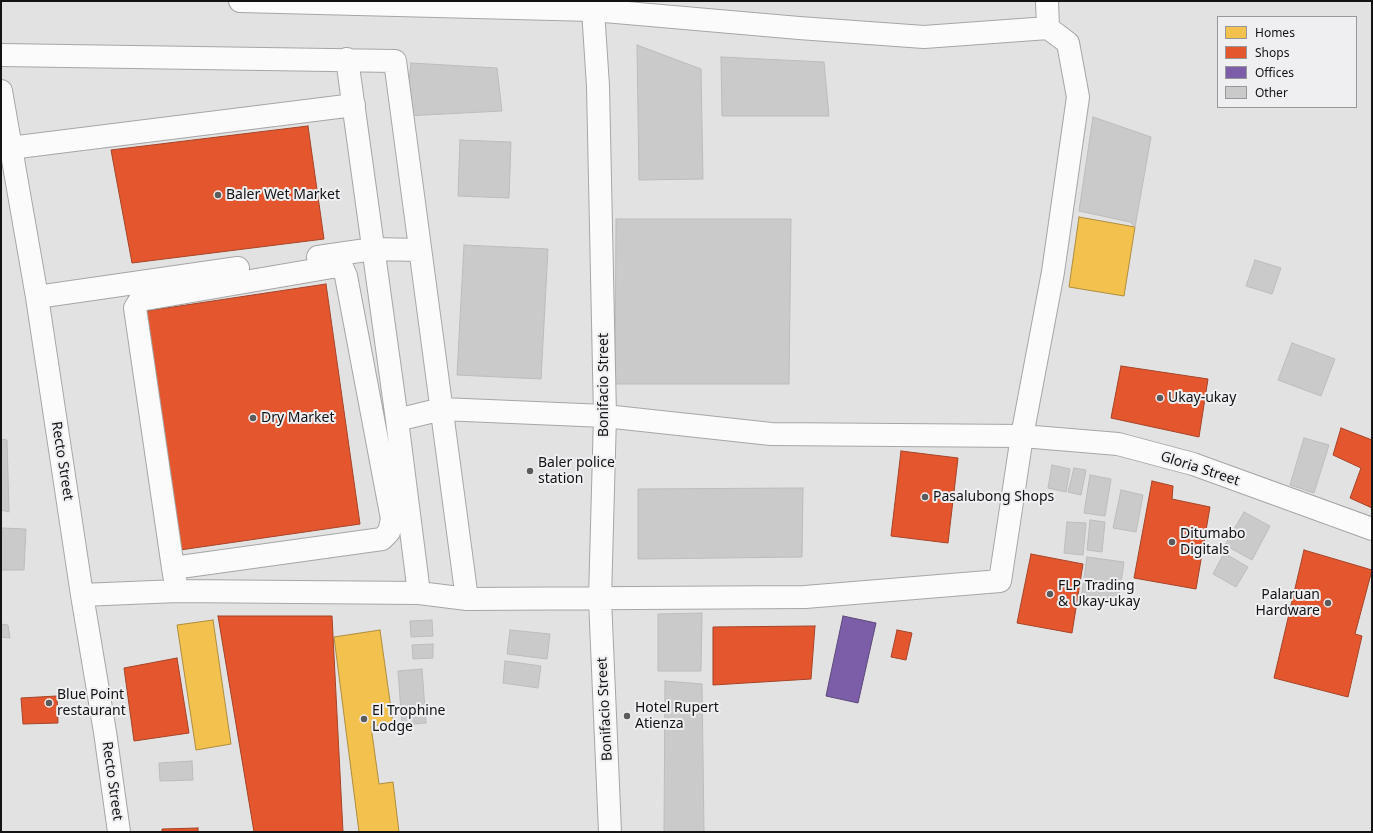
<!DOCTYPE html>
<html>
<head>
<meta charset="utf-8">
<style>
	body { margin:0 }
	#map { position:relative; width:1373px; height:833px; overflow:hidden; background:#e2e2e3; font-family:"Noto Sans",sans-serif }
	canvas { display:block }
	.frame { position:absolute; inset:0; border:2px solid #131314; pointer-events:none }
	.legend { position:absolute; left:1217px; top:16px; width:140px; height:92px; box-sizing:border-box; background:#efeff2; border:1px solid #979799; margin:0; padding:5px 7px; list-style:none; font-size:12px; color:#131314 }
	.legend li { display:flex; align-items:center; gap:8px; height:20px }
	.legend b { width:20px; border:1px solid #979799 }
</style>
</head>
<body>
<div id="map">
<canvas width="1373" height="833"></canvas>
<div class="frame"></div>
<ul class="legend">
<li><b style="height:11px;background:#f2c14e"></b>Homes</li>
<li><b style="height:11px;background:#e4572e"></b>Shops</li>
<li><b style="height:11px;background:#7b5ea7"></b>Offices</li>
<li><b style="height:11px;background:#cacacb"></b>Other</li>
</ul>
</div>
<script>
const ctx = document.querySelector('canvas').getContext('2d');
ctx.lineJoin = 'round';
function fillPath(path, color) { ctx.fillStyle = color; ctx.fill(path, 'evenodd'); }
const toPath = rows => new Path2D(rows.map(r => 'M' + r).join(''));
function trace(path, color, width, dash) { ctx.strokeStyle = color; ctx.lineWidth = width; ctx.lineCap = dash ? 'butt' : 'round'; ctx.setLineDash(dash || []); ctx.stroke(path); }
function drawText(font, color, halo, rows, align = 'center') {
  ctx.font = font + ' "Noto Sans",sans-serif'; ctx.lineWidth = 4; ctx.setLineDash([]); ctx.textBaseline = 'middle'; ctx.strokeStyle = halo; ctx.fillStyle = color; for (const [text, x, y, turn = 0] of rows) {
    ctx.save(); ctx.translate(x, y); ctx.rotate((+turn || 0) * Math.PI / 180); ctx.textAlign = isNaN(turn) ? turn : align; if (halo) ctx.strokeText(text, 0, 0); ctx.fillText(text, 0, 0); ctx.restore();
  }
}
const homes = toPath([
	[1079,217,1135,227,1124,296,1069,287,1079,217],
	[213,620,231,744,196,750,177,625,213,620],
	[380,630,393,723,371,726,379,784,393,782,399,832,359,832,334,637,380,630]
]);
fillPath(homes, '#f2c14e');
trace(homes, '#af8d3d', 1);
const shops = toPath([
	[308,126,324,239,132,263,111,150,308,126],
	[326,284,360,524,180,550,146,311,326,284],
	[1121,366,1208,379,1199,437,1111,418,1121,366],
	[1341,428,1372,440,1372,508,1350,498,1361,468,1333,455,1341,428],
	[901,451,958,458,948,543,891,536,901,451],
	[1152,481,1173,486,1172,499,1210,507,1196,589,1134,578,1152,481],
	[1304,550,1372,570,1355,634,1362,636,1348,697,1274,678,1304,550],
	[1031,554,1083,564,1072,633,1017,623,1031,554],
	[218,616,332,616,343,832,254,832,218,616],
	[815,626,811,679,713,685,713,627,815,626],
	[897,630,912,633,906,660,891,657,897,630],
	[177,658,189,733,134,741,124,668,177,658],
	[57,696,58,723,23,724,21,698,57,696],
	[198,828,198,832,162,832,162,829,198,828]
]);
fillPath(shops, '#e4572e');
trace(shops, '#a54326', 1);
const offices = toPath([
	[843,616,876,623,858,703,826,696,843,616]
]);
fillPath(offices, '#7b5ea7');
trace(offices, '#5c487b', 1);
const building = toPath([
	[637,45,701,69,703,179,639,180,637,45],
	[721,57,824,62,829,116,722,116,721,57],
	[411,63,497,68,502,111,405,116,411,63],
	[1093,117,1151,137,1135,227,1130,222,1079,211,1093,117],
	[460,140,511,142,509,198,458,196,460,140],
	[616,219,791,219,789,384,615,384,616,219],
	[464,245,548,249,541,379,457,375,464,245],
	[1255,260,1281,268,1272,294,1246,286,1255,260],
	[1292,343,1335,359,1321,396,1278,380,1292,343],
	[1304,438,1329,445,1314,493,1290,485,1304,438],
	[1,439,7,440,9,512,1,510,1,439],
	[1052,465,1070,469,1066,492,1048,488,1052,465],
	[1074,468,1086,470,1081,495,1068,492,1074,468],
	[1090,475,1111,479,1105,516,1084,513,1090,475],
	[803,488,802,557,638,559,638,489,803,488],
	[1121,490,1143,495,1136,532,1113,528,1121,490],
	[1244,512,1270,526,1252,560,1225,545,1244,512],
	[1090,520,1105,522,1102,552,1087,550,1090,520],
	[1067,522,1086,523,1083,555,1064,553,1067,522],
	[1,528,26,529,24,570,1,570,1,528],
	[1224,553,1248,567,1236,587,1213,574,1224,553],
	[1087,557,1124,562,1118,604,1081,599,1087,557],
	[702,613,701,671,658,671,658,614,702,613],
	[432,620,433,636,411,637,410,621,432,620],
	[1,624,8,625,10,638,1,637,1,624],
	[510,630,550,634,547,659,507,654,510,630],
	[433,644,433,658,413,659,412,645,433,644],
	[505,661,541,666,538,688,503,683,505,661],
	[422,669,426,723,402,725,398,671,422,669],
	[665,681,702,684,704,832,664,832,665,681],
	[192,761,193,780,160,781,159,763,192,761]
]);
fillPath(building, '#cacacb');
trace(building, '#bcbcbc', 1);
const minor = toPath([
	[1047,1,1048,28],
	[593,10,598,86,605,416,600,599,610,832],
	[1,55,395,61,467,599],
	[347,59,397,420,419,593],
	[1,91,37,297,82,595,105,732,119,832],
	[10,148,354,105],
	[318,257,373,249,420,250],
	[37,297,238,268],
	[397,420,442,409,605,416,771,434,1022,436,1118,444,1193,464,1372,529],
	[173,568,382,539,389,532,392,519,346,276,342,267,332,267,140,300,135,308,173,568,177,591],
	[82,595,177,591,419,593,467,599,805,597,1000,581,1022,436,1053,272,1078,97,1068,43,1048,28,924,37,799,28,593,10,240,1]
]);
trace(minor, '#a6a6a6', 24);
trace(minor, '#fbfbfb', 22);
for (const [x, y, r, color] of [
	[218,195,4,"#5b5b5c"],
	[1160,398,4,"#5b5b5c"],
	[253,418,4,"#5b5b5c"],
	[530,471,4,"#5b5b5c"],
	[925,497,4,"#5b5b5c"],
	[1172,542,4,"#5b5b5c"],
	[1050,594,4,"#5b5b5c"],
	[1328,603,4,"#5b5b5c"],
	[49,703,4,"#5b5b5c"],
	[627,716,4,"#5b5b5c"],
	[364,719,4,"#5b5b5c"]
]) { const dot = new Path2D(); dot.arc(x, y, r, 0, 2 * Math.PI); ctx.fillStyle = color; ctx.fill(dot); trace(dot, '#efeff2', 1.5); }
drawText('14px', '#131314', '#efeff2', [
	["Baler Wet Market",226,195],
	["Ukay-ukay",1168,398],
	["Dry Market",261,418],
	["Baler police",538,463],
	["station",538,479],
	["Pasalubong Shops",933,497],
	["Ditumabo",1180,534],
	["Digitals",1180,550],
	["FLP Trading",1058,586],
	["& Ukay-ukay",1058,602],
	["Palaruan",1320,595,"right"],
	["Hardware",1320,611,"right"],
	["Blue Point",57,695],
	["restaurant",57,711],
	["Hotel Rupert",635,708],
	["Atienza",635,724],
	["El Trophine",372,711],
	["Lodge",372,727]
], 'left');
drawText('14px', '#131314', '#efeff2', [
	["Bonifacio Street",604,385,-90],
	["Recto Street",62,461,81],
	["Gloria Street",1200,469,18],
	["Bonifacio Street",605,709,-93],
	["Recto Street",112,781,82]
]);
</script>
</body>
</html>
